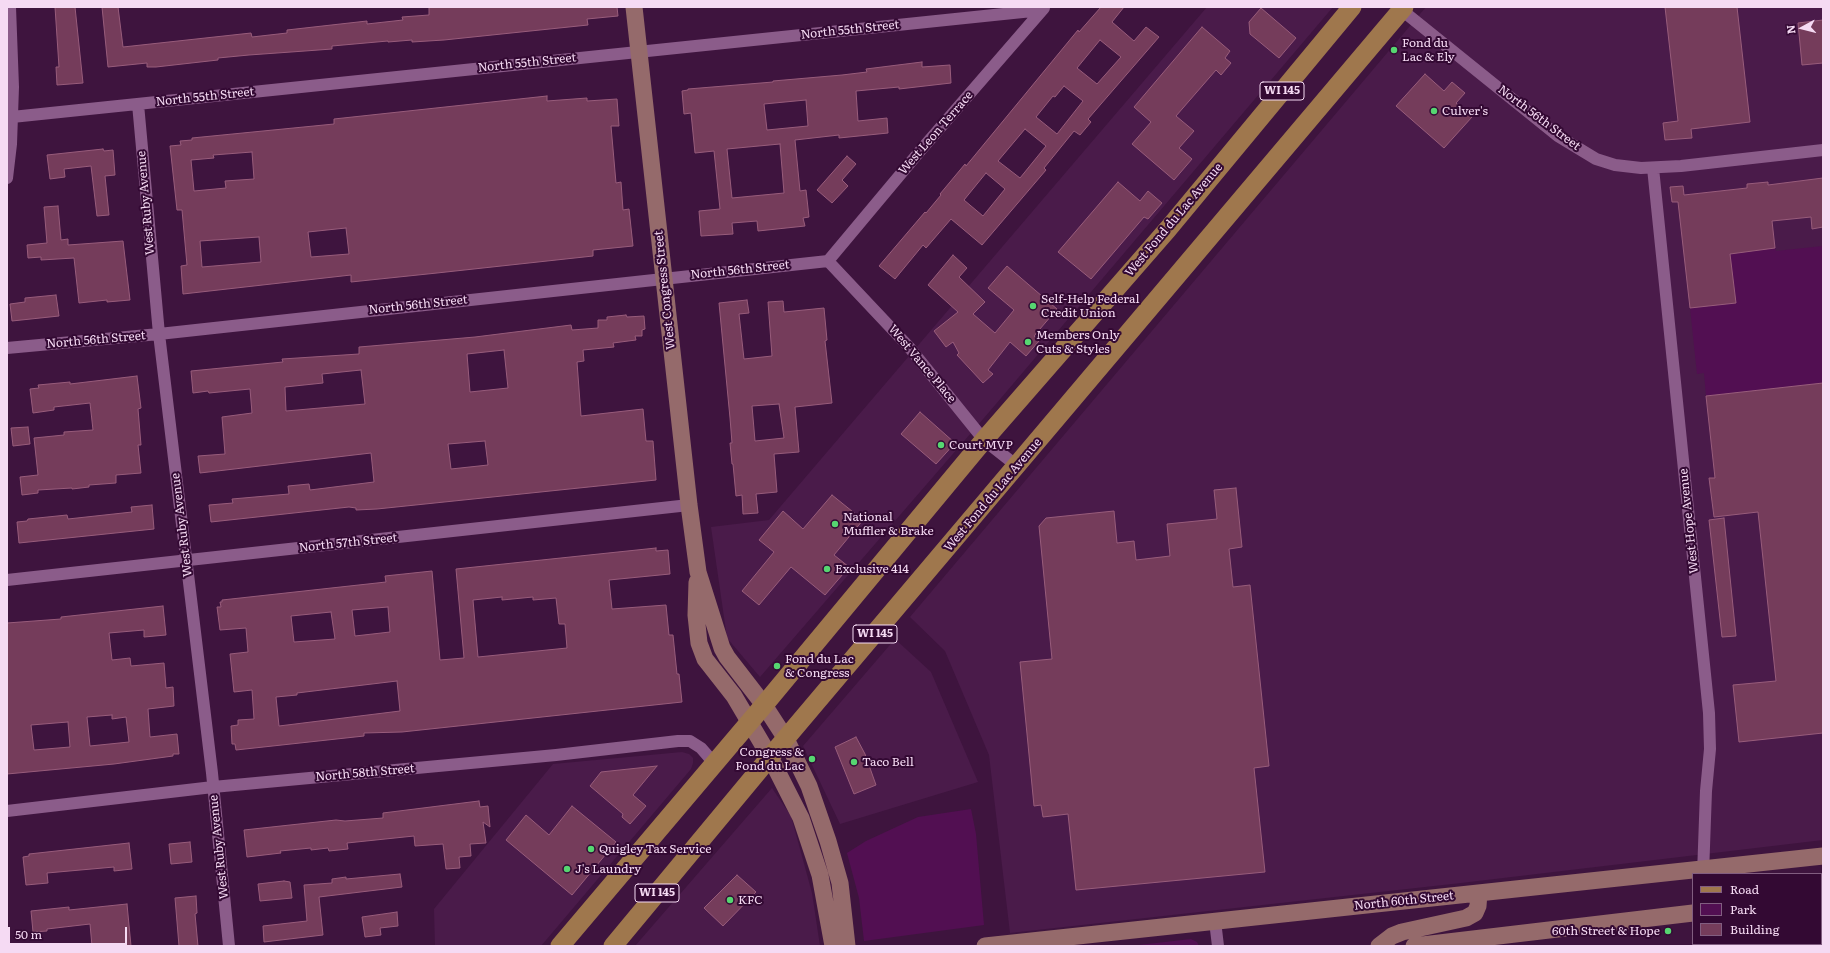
<!DOCTYPE html>
<html>
<head>
<meta charset="utf-8">
<style>
	body { margin:0 }
	#map { position:relative; width:1830px; height:953px; overflow:hidden; background:#3e143e; font-family:Literata,serif }
	canvas { display:block }
	.frame { position:absolute; inset:0; border:8px solid #f5daf3; pointer-events:none }
	.legend { position:absolute; left:1692px; top:873px; width:130px; height:72px; box-sizing:border-box; background:#330933; border:1px solid #815d80; margin:0; padding:5px 7px; list-style:none; font-size:12px; color:#f5daf3 }
	.legend li { display:flex; align-items:center; gap:8px; height:20px }
	.legend b { width:20px; border:1px solid #815d80 }
	.north { position:absolute; left:1782px; top:8px; width:40px; height:40px; -webkit-text-stroke:3px #330933; paint-order:stroke; rotate:263deg; font-size:11px; font-weight:700; line-height:16px; text-align:center; color:#f5daf3 }
	.north::after { content:''; display:block; margin:auto; width:14px; height:18px; background:#f5daf3; clip-path:polygon(50% 0,100% 100%,50% 72%,0 100%) }
	.scale { position:absolute; left:8px; top:927px; width:119px; height:18px; box-sizing:border-box; border:2px solid #f5daf3; border-top:0; padding-left:5px; font-size:12px; line-height:14px; white-space:nowrap; color:#f5daf3; -webkit-text-stroke:3px #330933; paint-order:stroke }
</style>
</head>
<body>
<div id="map">
<canvas width="1830" height="953"></canvas>
<div class="frame"></div>
<ul class="legend">
<li><b style="height:5px;background:#9f774d"></b>Road</li>
<li><b style="height:11px;background:#520f52"></b>Park</li>
<li><b style="height:11px;background:#753c5b"></b>Building</li>
</ul>
<div class="north">N</div>
<div class="scale">50 m</div>
</div>
<script>
const ctx = document.querySelector('canvas').getContext('2d');
ctx.lineJoin = 'round';
function fillPath(path, color) { ctx.fillStyle = color; ctx.fill(path, 'evenodd'); }
const toPath = rows => new Path2D(rows.map(r => 'M' + r).join(''));
function trace(path, color, width, dash) { ctx.strokeStyle = color; ctx.lineWidth = width; ctx.lineCap = dash ? 'butt' : 'round'; ctx.setLineDash(dash || []); ctx.stroke(path); }
function drawText(font, color, halo, rows, align = 'center') {
  ctx.font = font + ' Literata,serif'; ctx.lineWidth = 4; ctx.setLineDash([]); ctx.textBaseline = 'middle'; ctx.strokeStyle = halo; ctx.fillStyle = color; for (const [text, x, y, turn = 0] of rows) {
    ctx.save(); ctx.translate(x, y); ctx.rotate((+turn || 0) * Math.PI / 180); ctx.textAlign = isNaN(turn) ? turn : align; if (halo) ctx.strokeText(text, 0, 0); ctx.fillText(text, 0, 0); ctx.restore();
  }
}
fillPath(toPath([
	[1207,7,1333,7,990,411,760,677,727,638,711,527,769,520],
	[1426,7,1823,7,1823,840,1461,883,1010,933,989,755,945,651,910,617],
	[895,639,931,672,978,782,840,824,803,746],
	[682,752,689,754,693,758,693,763,691,769,541,946,435,946,434,909,553,764],
	[772,788,791,816,812,893,820,946,635,946]
]), '#4a1b4a');
fillPath(toPath([
	[1823,246,1823,383,1706,396,1704,373,1697,374,1690,308,1736,303,1730,254,1775,248,1776,251],
	[971,809,976,834,984,925,864,941,859,898,847,853,866,841,918,817],
	[1191,939,1197,942,1199,946,1130,946]
]), '#520f52');
const building = toPath([
	[55,7,75,7,83,83,57,85,56,67,59,67,55,7],
	[102,7,118,7,123,47,251,33,252,37,287,33,287,30,367,21,367,24,403,20,402,17,429,15,429,7,617,7,618,16,587,19,588,25,444,40,412,42,412,40,388,42,388,41,332,46,332,49,305,51,249,55,218,58,218,60,156,67,147,67,147,63,108,67,102,7],
	[1101,7,1124,7,1112,22,1134,41,1146,27,1159,37,1088,119,1091,122,1080,135,1074,131,1044,168,1046,170,982,245,951,219,926,248,923,245,895,279,879,266,925,212,926,213,941,195,940,194,965,164,966,166,1078,30,1079,32,1101,7],
	[1100,40,1121,57,1097,84,1077,68,1100,40],
	[1064,86,1083,101,1057,134,1036,117,1053,96,1055,97,1064,86],
	[1025,129,1046,146,1020,178,998,161,1025,129],
	[986,173,1005,189,983,216,964,200,986,173],
	[1665,7,1737,7,1750,122,1691,129,1692,138,1665,140,1663,123,1678,121,1665,7],
	[1261,8,1296,38,1279,58,1250,34,1249,22,1261,8],
	[1823,20,1823,63,1802,65,1798,23,1823,20],
	[1202,27,1230,51,1225,58,1231,63,1221,75,1216,70,1176,116,1194,131,1179,148,1192,159,1174,180,1132,144,1151,122,1134,107,1202,27],
	[922,62,922,67,950,65,951,83,899,89,899,87,856,91,858,121,887,118,888,133,839,138,839,135,795,140,800,191,806,190,809,217,803,218,805,226,758,231,757,221,732,223,733,234,701,236,699,211,720,209,714,151,695,153,691,113,684,114,682,91,688,90,688,89,773,82,773,81,842,75,867,72,866,69,922,62],
	[806,100,808,126,767,130,764,104,806,100],
	[780,144,784,193,732,198,727,149,780,144],
	[1425,74,1444,91,1452,82,1465,93,1456,103,1472,117,1444,148,1396,106,1425,74],
	[547,96,547,101,587,98,587,101,617,99,619,126,611,126,616,183,621,182,623,210,629,209,633,246,593,250,593,256,437,273,351,282,351,275,183,294,181,266,187,265,182,210,177,210,170,146,181,145,180,141,192,140,192,138,334,124,334,119,547,96],
	[252,152,254,179,225,181,226,188,194,191,191,160,214,158,213,155,252,152],
	[346,228,349,254,311,257,308,232,346,228],
	[259,237,261,262,202,267,200,241,259,237],
	[103,149,104,151,113,150,115,175,105,176,109,215,97,216,91,166,64,169,65,177,50,179,47,155,103,149],
	[847,156,856,164,842,180,848,186,832,203,817,190,847,156],
	[1823,178,1823,227,1812,229,1811,217,1772,221,1775,248,1730,254,1736,303,1690,308,1678,202,1672,202,1670,187,1683,186,1684,195,1747,188,1747,184,1768,182,1768,185,1823,178],
	[1118,182,1140,201,1148,191,1162,203,1148,219,1144,217,1091,279,1058,252,1118,182],
	[58,206,61,240,68,239,68,245,123,241,130,300,107,302,107,300,79,303,74,258,41,260,41,257,28,258,27,245,47,243,44,207,58,206],
	[953,255,967,268,959,277,985,302,973,314,995,333,1014,310,988,288,1007,266,1057,309,1034,336,1039,341,1026,356,1010,342,988,370,993,374,983,383,957,355,959,353,953,342,946,347,934,331,958,312,928,285,953,255],
	[56,295,59,316,12,321,10,304,25,302,25,298,56,295],
	[747,300,749,313,739,314,744,359,772,356,768,302,783,301,784,312,824,308,827,340,825,341,832,403,795,407,799,452,774,454,777,492,756,494,758,513,743,514,742,495,736,496,733,464,732,464,730,443,732,443,730,418,719,303,747,300],
	[779,404,784,438,755,441,752,406,779,404],
	[626,315,627,317,644,316,645,329,642,330,642,336,635,336,636,340,613,343,614,347,583,350,584,361,577,362,581,416,643,409,646,441,653,441,656,480,377,509,356,510,356,508,349,507,211,522,209,505,233,503,232,499,289,494,288,486,309,484,310,490,374,482,371,453,200,473,198,456,225,454,222,417,252,413,250,389,209,393,208,391,193,393,191,371,283,362,282,359,359,354,359,347,371,346,475,337,571,325,572,330,598,328,598,320,607,320,607,317,626,315],
	[504,350,508,388,470,392,467,354,504,350],
	[361,370,365,404,286,411,285,387,323,383,322,374,361,370],
	[485,441,488,465,451,469,448,444,485,441],
	[137,376,141,408,138,409,141,445,138,445,141,473,116,475,116,483,89,485,89,487,72,489,72,488,38,490,38,493,22,495,20,477,38,475,34,438,64,435,64,432,93,430,90,403,54,407,54,410,33,413,30,389,39,388,38,385,70,382,70,384,137,376],
	[1823,383,1823,733,1739,742,1733,685,1776,681,1758,512,1714,517,1709,478,1715,478,1706,396,1823,383],
	[920,412,955,443,936,464,901,434,920,412],
	[28,427,30,444,13,446,11,428,28,427],
	[1236,488,1242,547,1229,549,1233,587,1250,585,1269,766,1254,768,1265,872,1076,890,1068,814,1043,817,1041,805,1034,806,1020,662,1052,659,1039,526,1046,518,1114,511,1117,543,1134,541,1136,560,1170,556,1167,524,1217,519,1214,490,1236,488],
	[832,495,863,520,834,555,849,567,825,595,791,567,759,605,742,591,774,552,759,540,783,511,803,529,832,495],
	[152,505,154,529,19,543,17,522,27,521,28,519,67,515,68,519,132,512,131,507,152,505],
	[1724,518,1736,636,1722,637,1709,520,1724,518],
	[656,548,656,551,668,550,670,574,609,580,612,609,666,605,669,635,673,635,677,674,679,674,682,702,402,732,364,733,364,736,236,750,235,744,232,744,231,726,238,725,238,720,254,719,252,690,234,692,230,654,248,652,246,628,220,630,217,607,221,607,220,602,222,602,222,600,386,582,385,576,432,571,440,660,464,658,456,569,656,548],
	[502,597,502,600,533,597,533,600,556,598,559,624,565,624,567,648,478,657,473,600,502,597],
	[388,607,390,632,355,636,352,610,388,607],
	[331,612,335,639,294,642,291,616,331,612],
	[397,681,400,711,279,726,276,697,297,695,297,693,397,681],
	[163,606,166,635,144,637,144,630,109,633,112,660,130,658,131,666,164,663,166,688,173,687,174,706,148,709,150,737,177,734,179,754,173,754,173,756,114,764,7,774,7,623,61,619,61,617,163,606],
	[112,715,112,719,126,717,129,742,90,746,87,717,112,715],
	[68,722,70,747,34,750,31,725,68,722],
	[856,737,865,754,876,785,854,794,835,747,856,737],
	[657,766,633,795,646,806,630,824,622,817,623,814,590,786,601,772,657,766],
	[479,801,480,807,488,806,490,827,483,822,486,843,470,844,471,856,459,857,460,868,446,869,443,844,415,846,414,836,347,843,348,849,329,851,328,848,311,850,311,848,280,851,281,853,247,857,244,830,336,820,345,821,383,818,383,813,479,801],
	[572,806,616,842,572,895,506,840,526,815,549,835,572,806],
	[190,842,192,862,171,864,169,844,190,842],
	[129,843,132,869,114,871,114,867,47,873,48,883,26,885,23,857,29,856,29,854,129,843],
	[400,874,402,887,319,897,323,935,264,942,263,926,307,921,304,885,332,883,332,879,346,877,346,879,400,874],
	[737,875,756,892,723,926,704,908,737,875],
	[284,881,290,882,292,898,260,901,258,884,284,881],
	[196,896,197,913,195,914,198,946,179,946,175,898,196,896],
	[127,904,131,946,92,946,90,924,47,929,47,931,33,932,31,911,69,907,69,910,127,904],
	[397,912,398,926,380,928,381,935,365,937,362,917,397,912]
]);
fillPath(building, '#753c5b');
trace(building, '#985c7b', 1);
trace(toPath([
	[1398,7,1558,136,1596,159,1615,165,1641,168,1681,166,1823,150],
	[138,104,159,334,212,773,229,946],
	[12,117,1042,10],
	[1653,168,1709,713,1710,749,1706,791,1703,874],
	[7,178,11,144,13,87,10,7],
	[828,261,920,151,1044,8],
	[828,261,909,347,984,440,1017,466],
	[7,348,159,334,828,261],
	[7,580,689,505],
	[7,811,213,787,556,755,678,741,690,741,701,748,714,763],
	[1215,921,1218,946],
	[1705,944,1705,946]
]), '#8b5c8a', 12);
trace(toPath([
	[634,7,689,505,698,572,722,648,727,657,764,705,786,739,809,786,828,841,840,883,847,946],
	[697,582,696,615,699,643,705,659,734,696,770,757,801,818,820,875,833,946],
	[1821,899,1823,899],
	[985,946,1823,856],
	[1379,946,1392,936,1402,932,1466,918,1475,913,1478,906,1479,893],
	[1414,946,1693,913]
]), '#956a6b', 17);
trace(toPath([
	[560,946,764,705,984,440,1168,229,1352,7],
	[613,946,770,757,1404,7]
]), '#9f774d', 19);
for (const [x, y, r, color] of [
	[1394,50,4,"#56d671"],
	[1434,111,4,"#56d671"],
	[1033,306,4,"#56d671"],
	[1028,342,4,"#56d671"],
	[941,445,4,"#56d671"],
	[835,524,4,"#56d671"],
	[827,569,4,"#56d671"],
	[777,666,4,"#56d671"],
	[812,759,4,"#56d671"],
	[854,762,4,"#56d671"],
	[591,849,4,"#56d671"],
	[567,869,4,"#56d671"],
	[730,900,4,"#56d671"],
	[1668,931,4,"#56d671"]
]) { const dot = new Path2D(); dot.arc(x, y, r, 0, 2 * Math.PI); ctx.fillStyle = color; ctx.fill(dot); trace(dot, '#330933', 1.5); }
for (const [x, y, w] of [
	[1282,91,44],
	[875,634,44],
	[657,893,44]
]) { const box = new Path2D(); box.roundRect(x - w / 2, y - 9, w, 18, 3); ctx.fillStyle = '#330933'; ctx.fill(box); trace(box, '#f5daf3', 1); }
drawText('bold 11px', '#f5daf3', null, [
	["WI 145",1282,91],
	["WI 145",875,634],
	["WI 145",657,893]
]);
drawText('12px', '#f5daf3', '#330933', [
	["North 55th Street",850,30,-6],
	["North 55th Street",527,63,-6],
	["North 55th Street",205,97,-6],
	["North 56th Street",1539,118,37],
	["West Leon Terrace",936,133,-49],
	["West Ruby Avenue",146,203,-95],
	["West Fond du Lac Avenue",1174,220,-50],
	["North 56th Street",740,270,-6],
	["West Congress Street",665,290,-96],
	["North 56th Street",418,305,-6],
	["North 56th Street",96,340,-5],
	["West Vance Place",922,364,50],
	["West Fond du Lac Avenue",993,495,-50],
	["West Hope Avenue",1689,521,-96],
	["West Ruby Avenue",182,525,-97],
	["North 57th Street",348,543,-6],
	["North 58th Street",365,773,-5],
	["West Ruby Avenue",219,847,-96],
	["North 60th Street",1404,901,-6]
]);
drawText('12px', '#f5daf3', '#330933', [
	["Fond du",1402,43],
	["Lac & Ely",1402,57],
	["Culver's",1442,111],
	["Self-Help Federal",1041,299],
	["Credit Union",1041,313],
	["Members Only",1036,335],
	["Cuts & Styles",1036,349],
	["Court MVP",949,445],
	["National",843,517],
	["Muffler & Brake",843,531],
	["Exclusive 414",835,569],
	["Fond du Lac",785,659],
	["& Congress",785,673],
	["Congress &",804,752,"right"],
	["Fond du Lac",804,766,"right"],
	["Taco Bell",862,762],
	["Quigley Tax Service",599,849],
	["J's Laundry",575,869],
	["KFC",738,900],
	["60th Street & Hope",1660,931,"right"]
], 'left');
</script>
</body>
</html>
